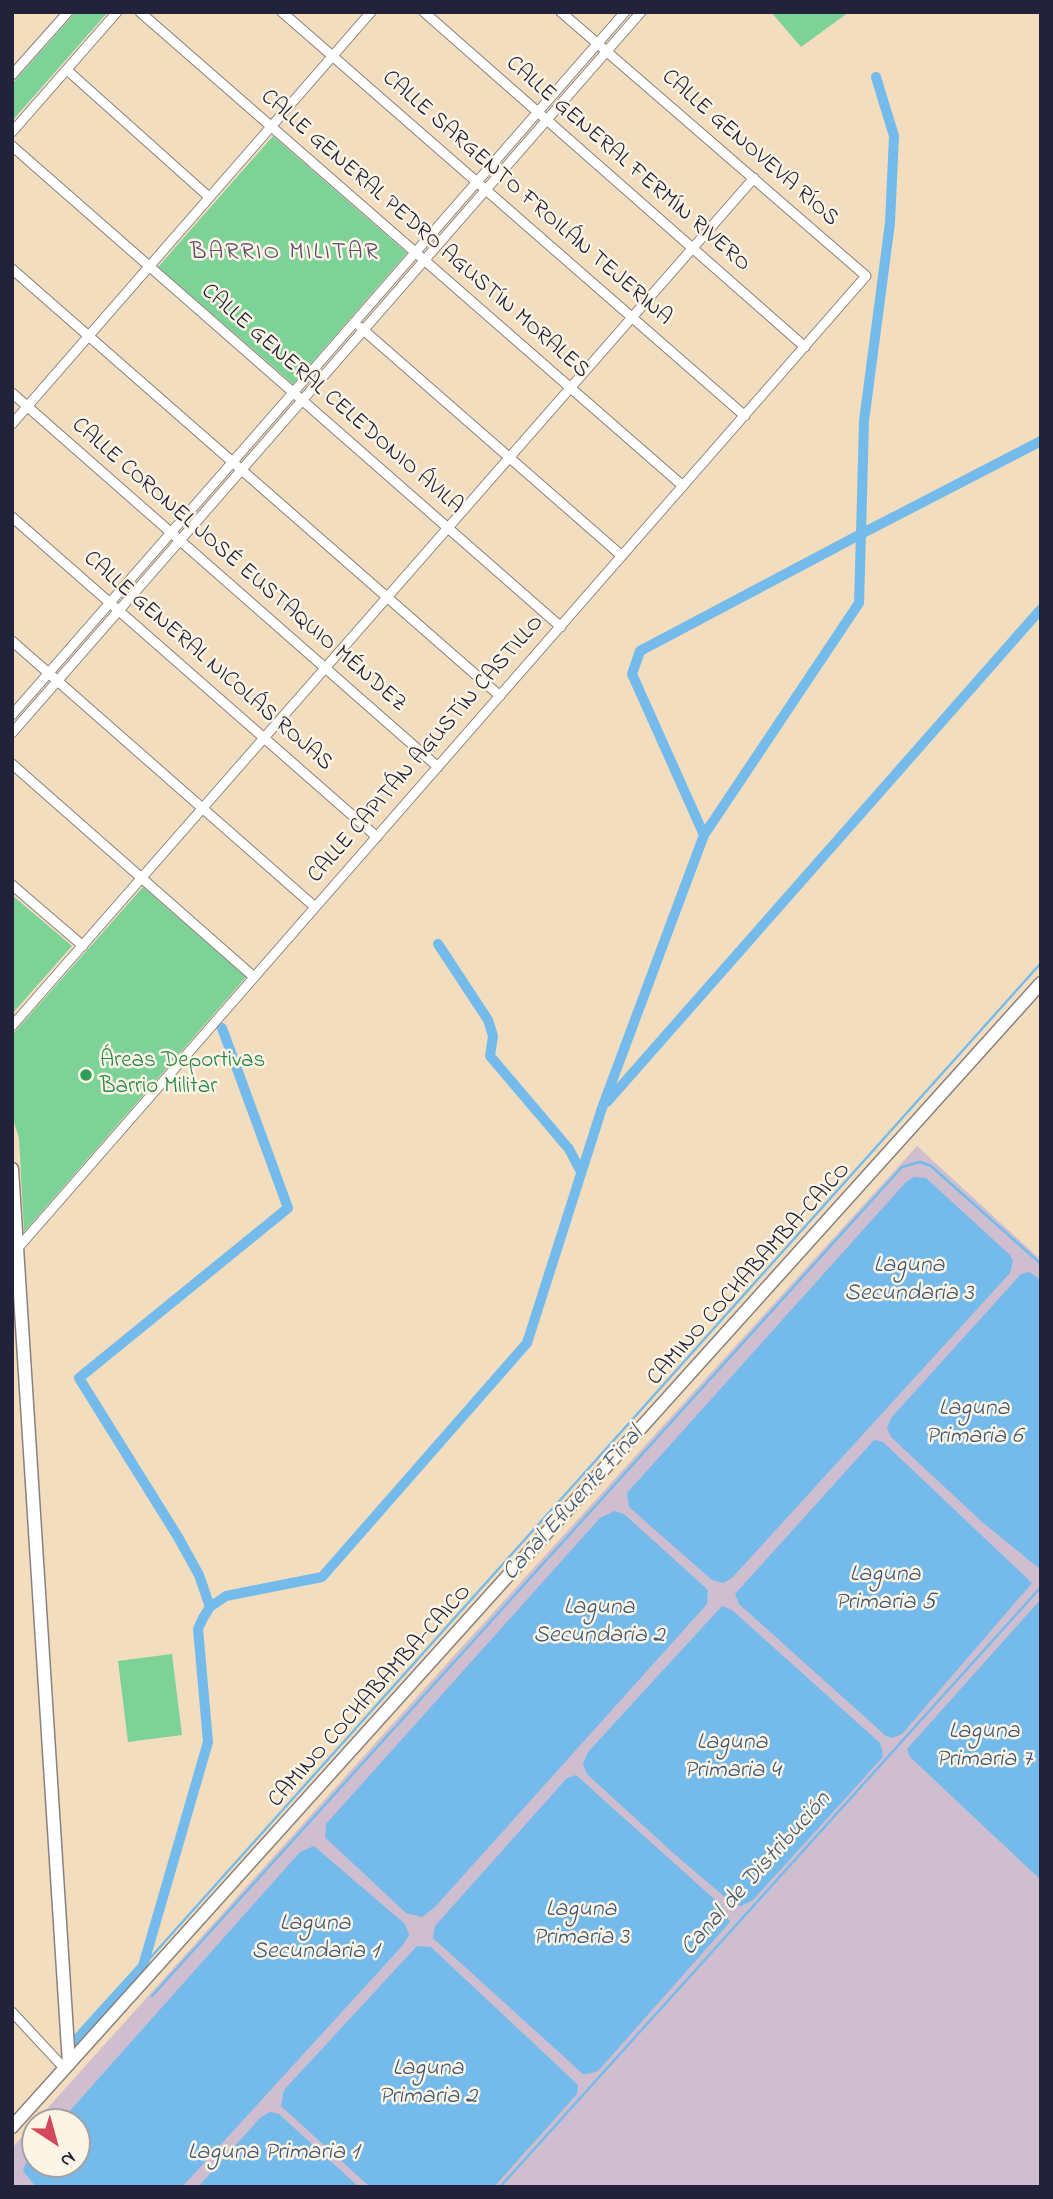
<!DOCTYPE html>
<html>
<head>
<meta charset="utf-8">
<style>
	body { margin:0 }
	#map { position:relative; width:1053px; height:2199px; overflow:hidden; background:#f3ddbf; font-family:"Indie Flower",sans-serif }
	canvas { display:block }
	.frame { position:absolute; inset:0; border:14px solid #22223b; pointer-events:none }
	.north { position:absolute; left:21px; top:2108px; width:70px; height:70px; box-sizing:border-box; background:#fcf5e5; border:2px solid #a5a1a1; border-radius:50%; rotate:144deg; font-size:19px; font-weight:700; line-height:28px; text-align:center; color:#22223b }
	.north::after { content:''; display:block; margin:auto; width:24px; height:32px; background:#d1495b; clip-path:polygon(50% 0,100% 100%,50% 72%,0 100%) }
</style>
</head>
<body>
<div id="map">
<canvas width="1053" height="2199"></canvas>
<div class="frame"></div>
<div class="north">N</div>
</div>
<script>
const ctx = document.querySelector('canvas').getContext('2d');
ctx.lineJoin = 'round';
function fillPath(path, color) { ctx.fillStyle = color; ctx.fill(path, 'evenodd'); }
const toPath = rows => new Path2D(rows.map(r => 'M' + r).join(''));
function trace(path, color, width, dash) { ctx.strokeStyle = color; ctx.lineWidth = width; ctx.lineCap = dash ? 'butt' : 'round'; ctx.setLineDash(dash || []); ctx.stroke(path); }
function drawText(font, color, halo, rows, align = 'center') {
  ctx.font = font + ' "Indie Flower",sans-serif'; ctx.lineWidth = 5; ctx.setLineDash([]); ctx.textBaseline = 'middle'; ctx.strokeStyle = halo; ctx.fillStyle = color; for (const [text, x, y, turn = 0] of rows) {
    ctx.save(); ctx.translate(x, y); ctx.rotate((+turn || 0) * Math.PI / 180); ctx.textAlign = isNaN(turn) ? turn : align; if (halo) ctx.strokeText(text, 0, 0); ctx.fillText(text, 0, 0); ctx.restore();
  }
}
fillPath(toPath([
	[917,1146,1041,1260,1041,2187,12,2187,12,2148,35,2122,35,2164,77,2164,77,2122,35,2122,442,1669]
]), '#cebed0');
fillPath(toPath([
	[76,12,108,12,12,121,12,84],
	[771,12,849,12,801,47],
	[273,136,407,253,293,384,158,267],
	[143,887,246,977,24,1232,19,1138,12,1116,12,1035],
	[12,895,72,946,12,1014],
	[172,1654,182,1735,128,1742,118,1661]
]), '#7dd397');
fillPath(toPath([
	[914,1177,926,1178,1010,1255,1013,1261,1010,1273,732,1578,723,1583,712,1580,629,1507,627,1493,906,1182],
	[1029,1272,1041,1280,1041,1570,981,1521,891,1437,887,1429,891,1418,1021,1274],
	[874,1440,883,1442,1032,1583,902,1734,892,1738,886,1736,739,1604,735,1594],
	[614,1511,624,1514,708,1590,707,1604,435,1907,422,1917,406,1913,329,1841,325,1837,326,1824,600,1518],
	[1041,1599,1041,1880,910,1757,907,1749],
	[722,1606,732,1610,880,1743,883,1753,882,1758,753,1900,741,1906,733,1904,672,1852,587,1774,583,1764,588,1752],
	[576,1775,722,1906,730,1922,598,2071,588,2074,583,2074,433,1938,435,1926,567,1778],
	[314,1846,405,1924,409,1935,403,1945,182,2187,36,2187,23,2171,27,2160,35,2150,35,2164,77,2164,77,2122,60,2122,300,1852],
	[417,1946,431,1947,578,2085,577,2094,494,2187,370,2187,281,2106,284,2090],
	[270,2112,279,2114,359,2187,198,2187,261,2117]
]), '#74bbec');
trace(toPath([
	[143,1966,1041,963],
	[152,1996,902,1167,920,1162,931,1166,1041,1264],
	[500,2187,1041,1587]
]), '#74bbec', 2.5);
trace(toPath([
	[704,835,632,674,640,651,861,534,864,421,890,223,894,136,876,77],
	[438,944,488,1020,493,1036,490,1056,569,1149,581,1172],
	[607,1102,1041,609],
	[210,1607,199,1575,178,1537,79,1378,288,1208,222,1028],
	[76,2040,143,1966,208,1742,199,1640,198,1629,203,1618,210,1607,226,1596,322,1577,527,1343,602,1108,704,835,859,603,861,534,1041,441]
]), '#74bbec', 10);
const minor = toPath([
	[140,12,683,486],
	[282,12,745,416],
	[424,12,805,347],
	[67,70,209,197],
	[12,75,68,12],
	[12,132,117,12],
	[12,146,561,627],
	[12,269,500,696],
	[360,327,622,556],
	[12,393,438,767],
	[12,424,371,12],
	[12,517,377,837],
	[12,641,315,907],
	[12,715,625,12],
	[12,733,641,12],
	[12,764,254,977],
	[12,885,83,946],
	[12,1026,754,178],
	[17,1249,866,276,561,12],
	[12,2012,65,2069]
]);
const major = toPath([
	[12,1169,69,2064],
	[12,2127,1041,983]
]);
trace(minor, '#8a807d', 11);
trace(major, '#8a807d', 15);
trace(minor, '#fff', 9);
trace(major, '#fff', 12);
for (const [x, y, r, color] of [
	[86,1075,7,"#2e9e5b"]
]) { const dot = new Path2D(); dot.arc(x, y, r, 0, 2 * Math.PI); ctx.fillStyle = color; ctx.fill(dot); trace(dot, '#fcf5e5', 2.5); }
drawText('23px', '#22223b', '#fcf5e5', [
	["CALLE GENOVEVA RÍOS",749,149,41],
	["CALLE GENERAL FERMÍN RIVERO",627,165,41],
	["CALLE SARGENTO FROILÁN TEJERINA",526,199,41],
	["CALLE GENERAL PEDRO AGUSTÍN MORALES",424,235,41],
	["CALLE GENERAL CELEDONIO ÁVILA",331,400,41],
	["CALLE CORONEL JOSÉ EUSTAQUIO MÉNDEZ",238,566,41],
	["CALLE GENERAL NICOLÁS ROJAS",207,662,41],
	["CALLE CAPITÁN AGUSTÍN CASTILLO",427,750,-49],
	["CAMINO COCHABAMBA-CAICO",750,1275,-48],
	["CAMINO COCHABAMBA-CAICO",371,1697,-48]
]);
drawText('23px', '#27864d', '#fcf5e5', [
	["Áreas Deportivas",100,1062],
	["Barrio Militar",100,1088]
], 'left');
ctx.letterSpacing = '2px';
drawText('24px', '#5e4c70', '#fcf5e5', [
	["BARRIO MILITAR",285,254]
]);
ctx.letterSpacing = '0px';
drawText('italic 24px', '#3f5879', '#fcf5e5', [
	["Laguna",909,1267],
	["Secundaria 3",909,1295],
	["Laguna",974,1410],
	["Primaria 6",974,1438],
	["Canal Efluente Final",574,1505,-48],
	["Laguna",885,1576],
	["Primaria 5",885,1604],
	["Laguna",599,1609],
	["Secundaria 2",599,1637],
	["Laguna",984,1733],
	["Primaria 7",984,1761],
	["Laguna",732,1744],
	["Primaria 4",732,1772],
	["Canal de Distribución",757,1875,-48],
	["Laguna",581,1911],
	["Primaria 3",581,1939],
	["Laguna",315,1925],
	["Secundaria 1",315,1953],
	["Laguna",428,2070],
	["Primaria 2",428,2098],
	["Laguna Primaria 1",273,2154]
]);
</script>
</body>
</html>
